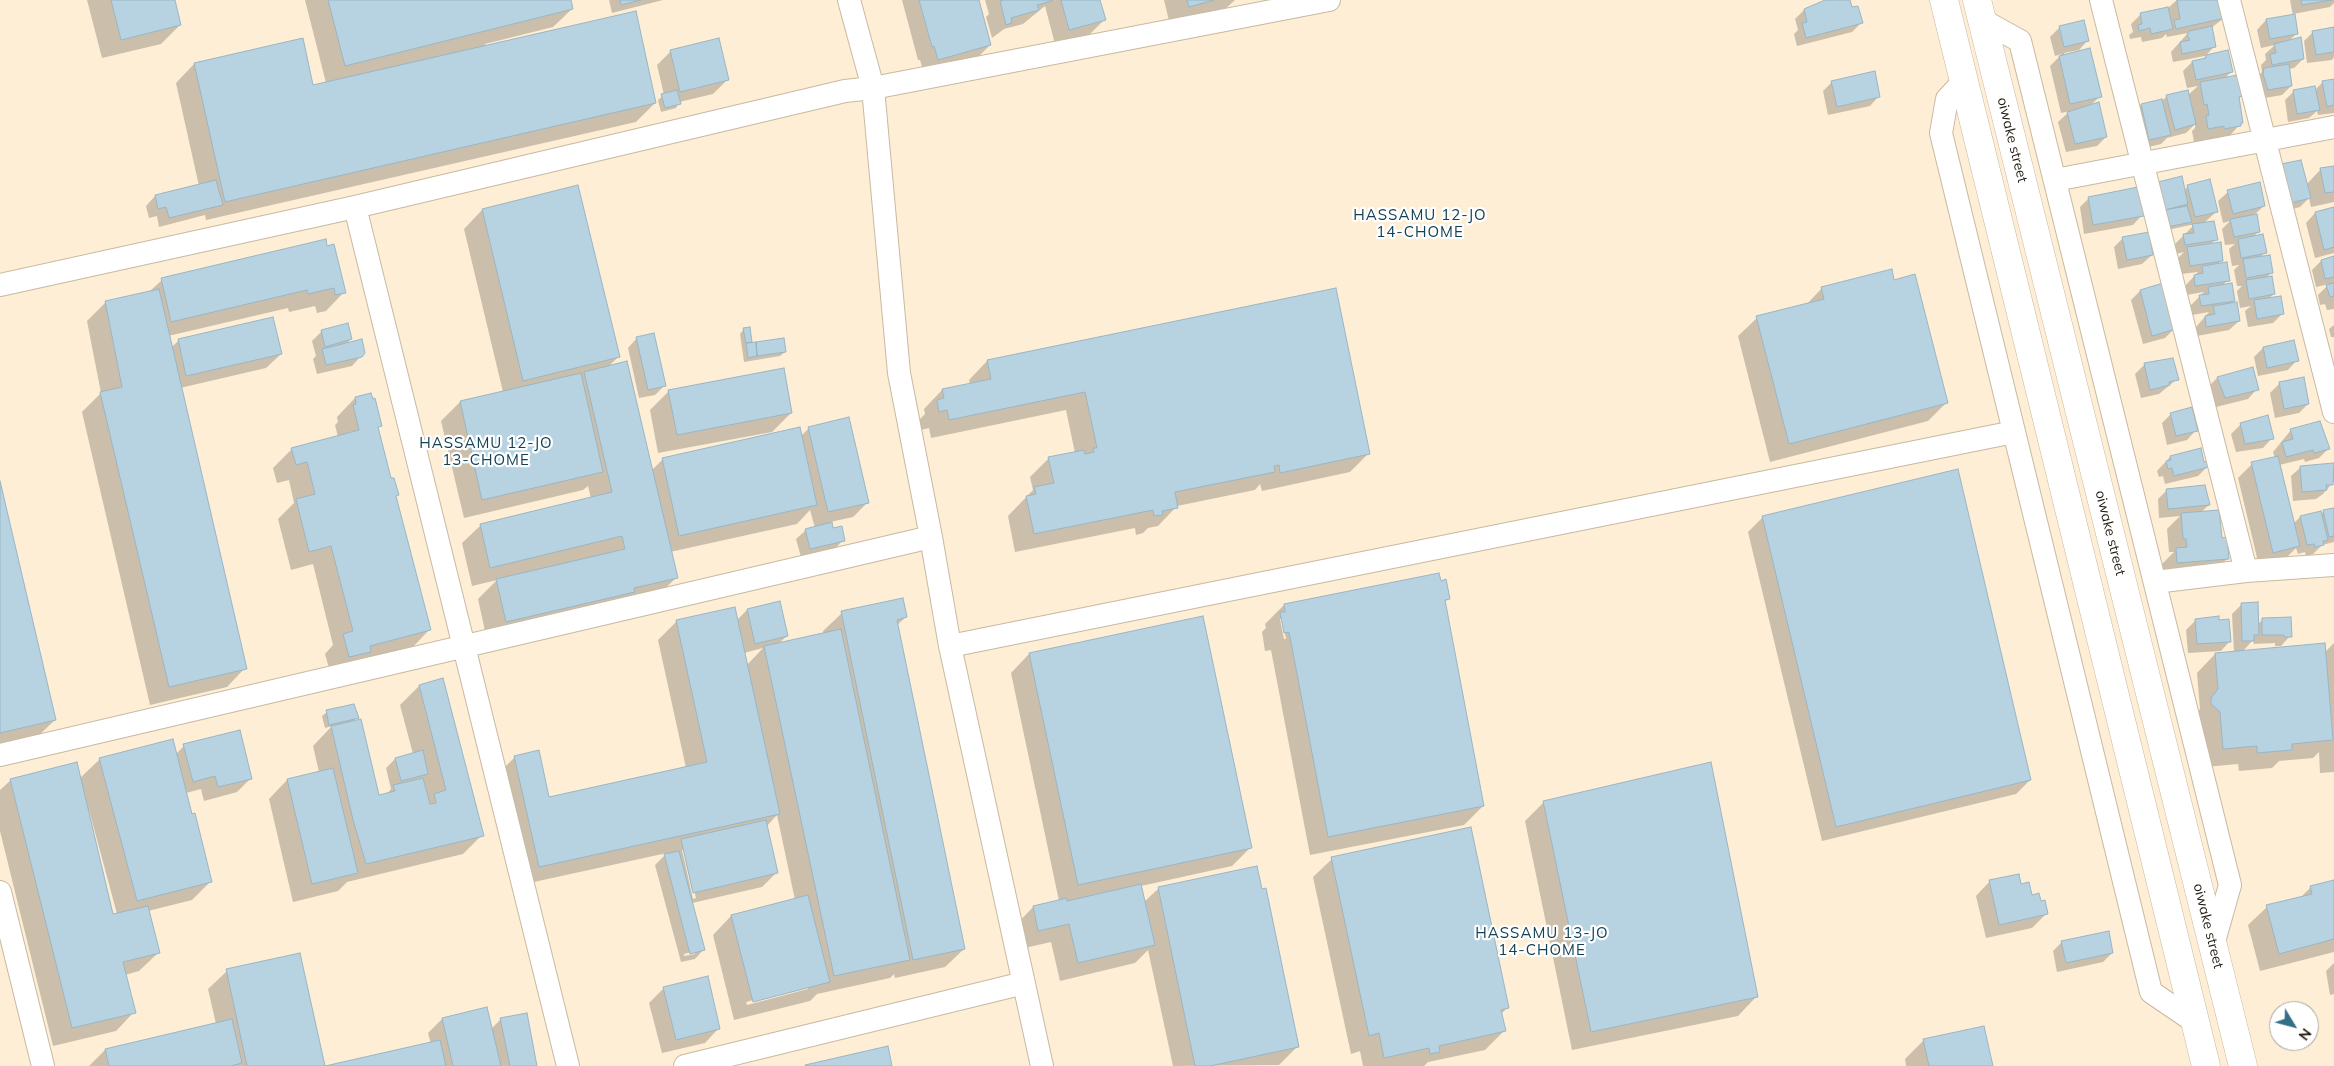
<!DOCTYPE html>
<html>
<head>
<meta charset="utf-8">
<style>
	body { margin:0 }
	#map { position:relative; width:2334px; height:1066px; overflow:hidden; background:#feeed5; font-family:Mulish,sans-serif }
	canvas { display:block }
	.north { position:absolute; left:2269px; top:1001px; width:50px; height:50px; box-sizing:border-box; background:#fff; border:1px solid #a6a4a0; border-radius:50%; rotate:127deg; font-size:14px; font-weight:700; line-height:20px; text-align:center; color:#211b12 }
	.north::after { content:''; display:block; margin:auto; width:18px; height:22px; background:#356e87; clip-path:polygon(50% 0,100% 100%,50% 72%,0 100%) }
</style>
</head>
<body>
<div id="map">
<canvas width="2334" height="1066"></canvas>
<div class="north">N</div>
</div>
<script>
const ctx = document.querySelector('canvas').getContext('2d');
ctx.lineJoin = 'round';
function fillPath(path, color) { ctx.fillStyle = color; ctx.fill(path, 'evenodd'); }
const toPath = rows => new Path2D(rows.map(r => 'M' + r).join(''));
function trace(path, color, width, dash) { ctx.strokeStyle = color; ctx.lineWidth = width; ctx.lineCap = dash ? 'butt' : 'round'; ctx.setLineDash(dash || []); ctx.stroke(path); }
function drawText(font, color, halo, rows, align = 'center') {
  ctx.font = font + ' Mulish,sans-serif'; ctx.lineWidth = 4.5; ctx.setLineDash([]); ctx.textBaseline = 'middle'; ctx.strokeStyle = halo; ctx.fillStyle = color; for (const [text, x, y, turn = 0] of rows) {
    ctx.save(); ctx.translate(x, y); ctx.rotate((+turn || 0) * Math.PI / 180); ctx.textAlign = isNaN(turn) ? turn : align; if (halo) ctx.strokeText(text, 0, 0); ctx.fillText(text, 0, 0); ctx.restore();
  }
}
fillPath(toPath([
	[87,0,173,0,180,25,161,44,102,58],
	[305,0,569,0,572,9,553,27,485,44,486,47,655,103,636,122,206,220,205,215,159,227,157,216,149,218,146,206,155,196,199,186,176,83,194,64,312,86,326,83],
	[609,0,663,0,612,13],
	[902,0,978,0,990,45,976,59,924,73,920,60,918,60],
	[985,0,1099,0,1104,20,1090,34,1055,44,1045,6,1023,24,1004,29,992,38,986,17,989,14],
	[1164,0,1235,0,1224,10,1170,25],
	[1829,0,1849,0,1851,9,1861,23,1852,32,1797,46,1794,34,1798,30,1795,19,1804,10],
	[2177,0,2220,0,2224,18,2211,28,2215,46,2205,56,2173,62,2171,52,2188,33,2167,37,2166,34,2162,38,2142,42,2141,37,2130,39,2129,35,2133,32,2131,24,2141,14,2168,8],
	[2290,0,2334,0,2334,3,2330,7,2293,14,2297,33,2289,41,2303,59,2294,68,2288,69,2291,86,2282,95,2259,99,2255,79,2262,72,2261,65,2266,60,2265,54,2275,45,2261,48,2257,30,2266,20,2293,16],
	[2060,27,2088,40,2079,50,2064,53,2100,96,2090,106,2106,137,2097,146,2066,152,2058,122,2070,111,2061,113,2050,66,2062,54,2055,56,2050,37],
	[2334,29,2334,57,2332,60,2307,63,2304,41,2313,32],
	[671,51,727,80,713,94,679,102,676,108,661,112,658,100,664,95,657,65],
	[2206,56,2232,71,2224,79,2241,96,2238,99,2242,122,2226,140,2194,142,2192,131,2195,128,2195,124,2186,133,2167,138,2161,144,2140,149,2132,115,2141,105,2163,100,2167,96,2188,95,2198,86,2187,88,2183,71,2192,62,2202,60],
	[2334,80,2334,113,2318,115,2317,111,2309,118,2288,122,2285,100,2294,91,2315,90,2323,82],
	[1832,82,1879,96,1870,106,1828,115,1823,91],
	[2334,167,2334,202,2311,207,2309,198,2300,207,2281,212,2320,170],
	[2188,186,2217,211,2204,223,2216,239,2210,245,2222,260,2218,264,2228,280,2223,285,2234,301,2229,305,2239,321,2229,330,2197,336,2196,327,2209,312,2192,315,2190,306,2204,292,2186,295,2185,286,2198,272,2181,274,2178,258,2184,252,2176,254,2174,245,2195,224,2163,231,2161,217],
	[2228,192,2264,206,2255,214,2259,231,2253,237,2265,252,2260,258,2271,273,2266,278,2274,294,2268,299,2282,314,2273,323,2248,327,2245,311,2251,306,2240,308,2237,291,2242,286,2237,286,2234,270,2239,265,2232,266,2229,249,2235,244,2225,245,2222,229,2230,221,2223,223,2218,201],
	[2089,198,2142,215,2133,225,2084,234,2080,207],
	[2334,209,2334,253,2315,258,2306,223,2315,213],
	[482,210,618,357,608,367,651,471,663,459,801,436,809,428,867,503,853,517,830,522,832,530,843,540,834,550,801,557,796,539,806,530,815,528,810,510,797,524,670,552,676,578,657,596,487,640,478,599,497,580,472,586,462,543,481,525,591,499,588,486,583,490,464,518,441,421,460,402,503,392,464,229],
	[2123,238,2152,255,2142,264,2118,269,2114,247],
	[325,240,344,292,326,311,317,313,315,306,289,312,288,308,168,336,171,348,179,340,281,354,266,368,180,388,245,668,227,687,150,705,82,412,101,393,87,321,105,303,149,292,162,280],
	[2334,257,2334,309,2327,310,2325,304,2320,305,2318,295,2329,284,2316,287,2312,270,2321,261],
	[1894,281,1946,403,1928,421,1770,462,1738,336,1757,318,1806,305,1822,288],
	[2140,291,2174,329,2165,338,2143,344,2131,300],
	[2334,317,2334,337,2331,337,2329,329,2334,325],
	[749,328,751,344,785,352,780,356,744,362,740,334,744,329],
	[322,331,351,339,345,345,361,356,352,366,317,374,313,359,316,356,312,341],
	[637,338,664,386,655,395,639,398,628,348],
	[2263,348,2297,360,2288,370,2258,376,2254,357],
	[987,361,1369,453,1350,472,1262,491,1260,484,1255,490,1177,506,1158,526,1148,528,1143,533,1136,535,1135,528,1015,552,1008,516,1033,490,1030,477,1049,458,1075,453,1066,410,931,438,929,428,921,430,919,420,925,414,924,409,942,390,970,384,969,380],
	[2145,364,2177,379,2159,394,2141,398,2135,374],
	[2252,369,2257,389,2248,399,2216,407,2208,387,2217,378],
	[2280,383,2308,404,2299,413,2275,418,2270,393],
	[669,391,791,413,772,432,658,453,650,410],
	[355,398,381,425,377,429,390,480,398,495,395,497,429,630,411,649,331,675,325,654,333,645,313,564,291,570,278,519,294,503,289,480,277,483,273,468,292,449,338,437,335,425,338,422,337,417],
	[2171,414,2196,430,2187,440,2167,445,2162,423],
	[2241,424,2272,438,2263,448,2236,452,2231,434],
	[2291,430,2328,449,2319,458,2305,462,2304,459,2279,465,2293,524,2300,517,2320,515,2324,511,2334,509,2334,542,2322,545,2313,554,2306,556,2305,552,2298,554,2296,548,2284,560,2259,566,2238,478,2252,464,2275,458,2273,452],
	[2170,457,2203,463,2207,467,2198,476,2165,484,2163,476,2159,477,2157,471],
	[2334,465,2334,481,2323,494,2316,499,2293,501,2291,476,2301,467],
	[1957,471,2030,780,2016,794,1822,841,1748,532,1762,518],
	[0,486,55,720,36,738,0,747],
	[2167,490,2209,505,2200,513,2221,539,2227,559,2213,573,2163,577,2162,564,2174,552,2169,552,2167,529,2180,516,2159,518,2158,499],
	[1438,575,1448,599,1444,603,1483,806,1464,825,1310,855,1271,650,1265,651,1262,632,1266,628,1265,624,1284,605],
	[1280,619,1282,619,1286,639,1284,639],
	[779,602,787,636,778,644,823,634,823,631,842,613,906,617,897,625,964,949,945,967,895,978,894,974,890,978,817,994,810,1001,734,1020,713,935,731,916,795,900,777,815,766,827,777,872,762,887,692,903,704,949,695,959,681,962,655,865,667,853,520,885,496,776,515,757,548,798,686,768,658,640,677,621,737,620,747,610],
	[763,648,747,665,744,653],
	[682,850,684,850,696,898,693,899],
	[695,951,695,954,684,956,684,954],
	[808,986,808,989,747,1005,746,1002],
	[2242,604,2258,624,2263,619,2290,636,2281,646,2275,646,2275,643,2254,644,2253,640,2242,652,2325,652,2334,643,2334,772,2320,773,2319,752,2313,758,2279,761,2272,768,2239,771,2238,764,2205,767,2193,718,2200,709,2197,673,2215,654,2234,652,2232,614],
	[2195,621,2218,621,2230,641,2221,651,2188,653,2186,630],
	[1029,654,1251,847,1232,866,1141,886,1144,902,1158,889,1256,867,1298,1046,1279,1065,1173,1066,1148,950,1135,963,1060,981,1051,942,1020,949,1015,926,1033,907,1059,901,1011,673],
	[419,686,482,835,463,854,347,882,338,891,293,902,269,799,287,780,319,772,313,746,332,726,325,728,322,716,327,712,357,717,353,722,378,796,387,794,391,789,386,768,395,759,413,754,400,705],
	[173,741,176,754,184,746,251,778,237,792,204,801,201,789,186,793,211,881,192,900,148,911,158,953,139,971,125,975,134,1012,116,1031,53,1046,0,831,0,790,11,780,79,779,99,760],
	[87,810,89,810,117,914,112,916],
	[1544,802,1756,997,1738,1016,1572,1050,1525,821],
	[1332,859,1508,1007,1501,1014,1504,1031,1485,1050,1428,1062,1424,1066,1363,1066,1360,1051,1351,1054,1313,877],
	[1990,881,2020,885,2040,902,2046,914,2032,928,1986,938,1976,896],
	[2334,881,2334,952,2260,971,2248,925,2267,907,2300,898,2311,887],
	[2062,942,2112,953,2103,962,2057,972,2053,951],
	[2334,963,2334,994,2330,995,2326,971],
	[227,971,324,1066,89,1066,105,1050,216,1024,208,989],
	[663,989,719,1028,705,1043,662,1053,649,1003],
	[486,1009,491,1029,501,1019,536,1066,329,1066,431,1044,428,1033,442,1019],
	[1924,1040,1991,1066,1906,1066,1905,1059]
]), '#0003');
const building = toPath([
	[111,0,175,0,181,25,121,40,111,0],
	[328,0,571,0,573,9,345,66,328,0],
	[620,0,641,0,621,5,620,0],
	[919,0,979,0,991,45,938,60,934,46,932,47,919,0],
	[1003,0,1052,0,1052,1,1037,5,1039,10,1011,18,1012,23,1006,25,1000,1,1003,0],
	[1061,0,1100,0,1106,20,1069,30,1061,0],
	[1187,0,1214,0,1189,7,1187,0],
	[1825,0,1850,0,1852,7,1858,6,1863,23,1806,38,1802,23,1807,22,1804,9,1825,0],
	[2177,0,2221,0,2225,18,2176,29,2174,20,2180,19,2177,0],
	[2301,0,2332,0,2302,5,2301,0],
	[2168,7,2173,29,2151,34,2150,28,2139,31,2138,25,2142,24,2140,13,2168,7],
	[636,11,656,103,225,202,194,63,303,38,313,85,636,11],
	[2295,14,2298,34,2270,39,2266,19,2295,14],
	[2084,20,2089,41,2064,47,2059,26,2084,20],
	[2212,26,2216,47,2182,54,2180,42,2190,40,2187,35,2189,31,2212,26],
	[2334,27,2334,52,2316,55,2312,31,2334,27],
	[2301,37,2304,59,2272,65,2270,54,2276,53,2274,44,2301,37],
	[719,38,729,80,680,92,670,50,719,38],
	[2090,48,2102,97,2070,104,2059,56,2090,48],
	[2228,50,2233,72,2196,80,2192,61,2206,58,2206,55,2228,50],
	[2289,64,2292,86,2268,90,2263,74,2264,68,2289,64],
	[1875,71,1880,97,1837,107,1831,81,1875,71],
	[2238,75,2242,96,2239,97,2243,123,2241,123,2241,126,2224,129,2224,126,2208,129,2206,116,2209,115,2207,104,2204,105,2200,82,2238,75],
	[2334,79,2334,105,2327,107,2322,81,2334,79],
	[2315,86,2320,110,2297,114,2293,90,2315,86],
	[677,90,681,104,665,108,661,94,677,90],
	[2188,90,2196,124,2175,130,2166,95,2188,90],
	[2162,99,2171,135,2149,140,2141,104,2162,99],
	[2099,102,2107,137,2075,144,2067,112,2099,102],
	[2301,160,2311,198,2290,203,2281,164,2301,160],
	[2334,166,2334,192,2325,193,2320,168,2334,166],
	[2182,176,2188,204,2165,210,2158,182,2182,176],
	[2210,179,2218,212,2195,217,2187,185,2210,179],
	[216,180,223,205,169,218,166,207,158,209,155,195,216,180],
	[2260,182,2265,206,2233,214,2227,190,2260,182],
	[578,185,620,357,523,381,482,209,578,185],
	[2138,187,2144,216,2093,225,2088,197,2138,187],
	[2187,206,2192,222,2167,227,2164,210,2187,206],
	[2334,207,2334,247,2324,250,2315,212,2334,207],
	[2257,214,2260,232,2234,237,2230,219,2257,214],
	[2214,221,2218,240,2185,245,2183,234,2194,233,2192,224,2214,221],
	[2149,232,2153,255,2127,260,2122,237,2149,232],
	[2263,234,2267,253,2241,258,2238,239,2263,234],
	[326,239,327,246,334,244,346,293,335,295,334,288,308,294,307,290,171,322,161,278,326,239],
	[2221,242,2223,261,2190,266,2187,247,2221,242],
	[2270,255,2273,273,2246,278,2243,259,2270,255],
	[2334,256,2334,277,2325,279,2321,260,2334,256],
	[2227,262,2230,281,2195,286,2194,275,2203,273,2202,266,2227,262],
	[1892,269,1894,280,1915,274,1948,403,1789,444,1756,316,1824,299,1821,287,1892,269],
	[2272,276,2275,294,2249,299,2246,280,2272,276],
	[2163,283,2176,329,2152,336,2140,290,2163,283],
	[2232,283,2235,301,2201,306,2199,295,2209,294,2208,287,2232,283],
	[2334,283,2334,296,2330,297,2326,285,2334,283],
	[1336,288,1370,454,1280,473,1279,465,1274,466,1275,472,1175,492,1178,508,1162,511,1163,515,1154,516,1153,510,1034,534,1026,496,1036,494,1034,487,1054,483,1048,457,1084,450,1085,454,1094,452,1093,448,1097,448,1085,392,949,420,947,410,939,412,937,400,944,398,942,389,991,379,987,360,1336,288],
	[159,289,247,669,169,687,100,392,122,387,105,301,159,289],
	[2281,296,2284,314,2257,319,2254,300,2281,296],
	[2237,302,2240,321,2206,327,2205,316,2215,314,2213,306,2237,302],
	[273,317,282,354,186,376,178,339,273,317],
	[348,323,352,339,325,347,321,330,348,323],
	[750,327,752,342,746,343,743,328,750,327],
	[654,333,666,386,648,390,636,337,654,333],
	[784,338,786,352,757,356,756,342,784,338],
	[362,339,365,353,362,357,326,365,322,349,362,339],
	[2294,340,2299,361,2267,368,2263,347,2294,340],
	[756,342,757,356,748,358,746,343,756,342],
	[2173,358,2179,380,2169,382,2170,385,2150,390,2144,363,2173,358],
	[627,361,678,578,634,588,635,592,506,622,496,579,625,549,622,536,490,568,480,524,612,492,584,372,627,361],
	[2253,367,2259,390,2225,398,2217,377,2253,367],
	[784,368,792,413,677,435,668,390,784,368],
	[581,373,603,472,482,500,460,401,581,373],
	[2304,377,2309,404,2284,409,2279,382,2304,377],
	[371,393,373,399,375,398,382,426,378,427,391,478,394,478,399,495,396,496,431,630,370,646,371,652,349,657,343,634,353,631,331,546,309,552,296,499,315,494,307,462,296,465,291,448,359,430,353,405,356,404,355,397,371,393],
	[2192,407,2198,431,2176,436,2170,413,2192,407],
	[2268,415,2274,439,2245,444,2240,423,2268,415],
	[849,417,869,503,828,512,808,427,849,417],
	[2320,421,2330,449,2314,453,2313,450,2286,457,2282,442,2293,439,2290,429,2320,421],
	[800,427,817,505,679,536,662,458,800,427],
	[2201,448,2204,462,2207,461,2209,467,2174,476,2172,468,2168,469,2166,461,2171,460,2170,456,2201,448],
	[2278,456,2300,546,2273,553,2251,462,2278,456],
	[2334,463,2333,485,2326,485,2327,490,2302,492,2300,466,2334,463],
	[1958,469,2031,780,1836,827,1762,516,1958,469],
	[0,481,56,720,0,733,0,481],
	[2205,485,2210,505,2168,509,2166,489,2205,485],
	[2334,508,2334,536,2329,537,2323,510,2334,508],
	[2219,510,2222,538,2227,537,2229,559,2177,563,2176,548,2187,547,2186,539,2183,539,2181,513,2219,510],
	[2321,511,2328,540,2323,541,2324,545,2315,547,2314,544,2307,545,2300,516,2321,511],
	[832,522,833,528,842,526,845,541,810,549,805,529,832,522],
	[1439,573,1441,581,1446,579,1450,599,1445,600,1484,806,1328,837,1289,632,1284,633,1280,612,1285,612,1284,604,1439,573],
	[903,598,907,617,897,620,965,949,913,960,841,611,903,598],
	[780,601,788,636,755,644,747,609,780,601],
	[2258,602,2259,635,2254,635,2254,641,2242,641,2241,603,2258,602],
	[735,607,780,814,539,867,514,756,539,750,549,797,707,762,676,620,735,607],
	[1203,616,1252,848,1078,885,1029,653,1203,616],
	[2219,616,2219,620,2229,619,2231,642,2197,644,2195,619,2219,616],
	[2291,617,2292,637,2284,637,2284,635,2262,635,2262,618,2291,617],
	[841,629,910,960,834,976,764,646,841,629],
	[2325,643,2333,740,2292,744,2292,750,2257,753,2257,746,2223,749,2220,712,2211,704,2211,698,2218,689,2215,653,2325,643],
	[443,678,484,836,366,864,353,820,331,726,361,719,379,795,395,791,393,785,423,778,430,804,436,803,434,794,446,790,419,685,443,678],
	[354,704,359,718,329,725,326,710,354,704],
	[240,730,252,779,218,787,215,776,193,782,183,744,240,730],
	[173,739,192,814,195,813,212,882,137,901,99,758,173,739],
	[423,750,428,774,401,781,395,758,423,750],
	[77,762,113,914,148,906,160,953,123,962,136,1013,72,1028,10,779,77,762],
	[1711,762,1758,997,1591,1032,1543,801,1711,762],
	[333,768,358,873,312,884,287,779,333,768],
	[766,820,778,873,693,893,681,839,766,820],
	[1471,827,1509,1008,1501,1010,1506,1031,1439,1046,1440,1052,1430,1054,1429,1048,1384,1058,1379,1033,1369,1036,1331,857,1471,827],
	[679,851,705,950,690,954,664,854,679,851],
	[1257,866,1262,889,1266,888,1299,1047,1210,1066,1195,1066,1158,887,1257,866],
	[2019,874,2021,884,2029,882,2032,895,2039,893,2041,901,2045,900,2048,914,1999,925,1989,880,2019,874],
	[2334,880,2334,939,2279,954,2266,905,2312,894,2310,886,2334,880],
	[1141,884,1155,945,1078,963,1069,924,1038,931,1033,906,1067,898,1067,901,1141,884],
	[808,895,830,982,753,1002,731,915,808,895],
	[2109,931,2113,953,2066,963,2061,941,2109,931],
	[300,953,325,1066,440,1040,446,1066,247,1066,226,969,300,953],
	[708,976,720,1029,676,1040,663,987,708,976],
	[487,1007,501,1066,453,1066,442,1018,487,1007],
	[527,1013,537,1066,510,1066,500,1018,527,1013],
	[232,1019,242,1063,231,1066,109,1066,105,1049,232,1019],
	[1984,1026,1993,1066,1929,1066,1923,1039,1984,1026],
	[888,1046,892,1066,805,1066,805,1065,888,1046]
]);
fillPath(building, '#b7d3e2');
trace(building, '#99b5c4', 1);
const minor = toPath([
	[849,0,873,88,899,373,931,537,950,646,1042,1066],
	[2101,0,2246,571],
	[2229,0,2334,412],
	[1982,20,2020,41,2230,885,2213,945],
	[1964,81,1947,99,1941,133,2151,992,2195,1022],
	[2055,180,2334,127],
	[355,207,568,1066],
	[0,285,355,207,845,91,873,88,1329,0],
	[2155,582,2246,571,2334,565],
	[950,646,2014,432],
	[0,755,931,537],
	[0,892,43,1066],
	[685,1066,1024,983]
]);
const major = toPath([
	[1944,0,2206,1066],
	[1977,0,2243,1066]
]);
trace(minor, '#c8b9a2', 24);
trace(major, '#c8b9a2', 29);
trace(minor, '#fff', 22);
trace(major, '#fff', 28);
drawText('14px', '#211b12', '#fff', [
	["oiwake street",2012,140,76],
	["oiwake street",2110,533,76],
	["oiwake street",2208,926,76]
]);
ctx.letterSpacing = '1px';
drawText('15px', '#134256', '#fff', [
	["HASSAMU 12-JO",1420,215],
	["14-CHOME",1420,232],
	["HASSAMU 12-JO",486,443],
	["13-CHOME",486,460],
	["HASSAMU 13-JO",1542,933],
	["14-CHOME",1542,950]
]);
ctx.letterSpacing = '0px';
</script>
</body>
</html>
